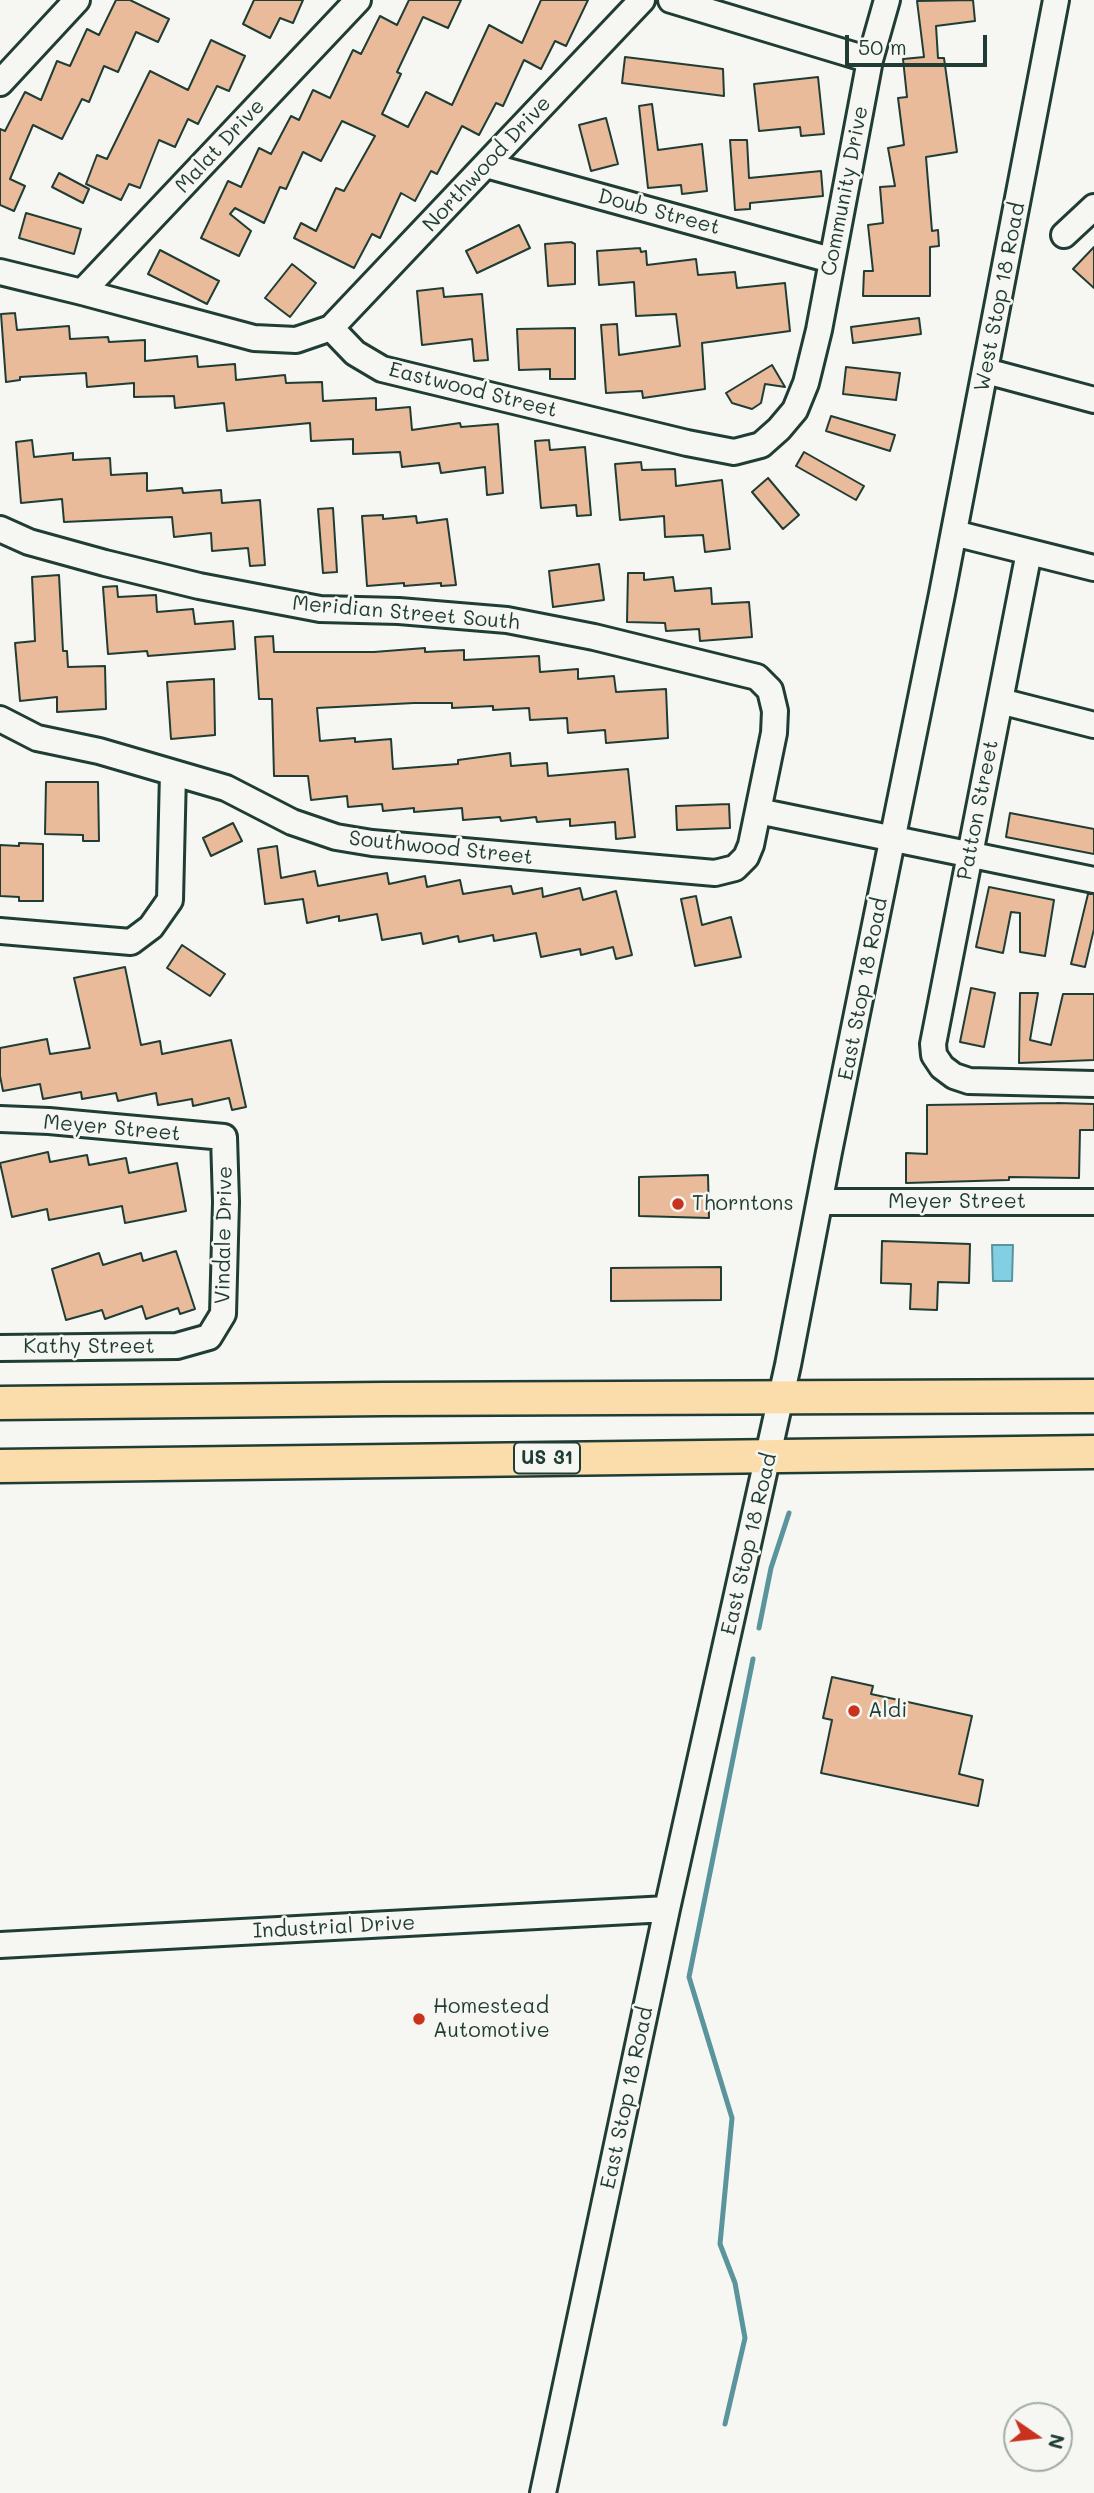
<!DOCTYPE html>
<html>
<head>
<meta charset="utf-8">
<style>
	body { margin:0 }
	#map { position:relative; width:1094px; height:2493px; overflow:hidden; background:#f6f6f2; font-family:Mali,sans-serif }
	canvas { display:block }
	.north { position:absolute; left:1003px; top:2402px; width:70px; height:70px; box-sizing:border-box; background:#f6f6f2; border:2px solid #a0aca6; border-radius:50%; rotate:104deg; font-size:19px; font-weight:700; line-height:28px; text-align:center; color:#1f3d34 }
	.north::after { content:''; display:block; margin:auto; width:24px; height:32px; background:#c8321e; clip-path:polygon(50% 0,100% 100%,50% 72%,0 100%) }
	.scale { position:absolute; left:845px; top:35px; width:142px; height:32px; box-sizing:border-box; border:4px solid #1f3d34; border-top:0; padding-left:9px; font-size:21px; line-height:24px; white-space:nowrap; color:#1f3d34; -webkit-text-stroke:5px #f6f6f2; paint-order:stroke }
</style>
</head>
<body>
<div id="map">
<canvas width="1094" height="2493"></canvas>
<div class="north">N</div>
<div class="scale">50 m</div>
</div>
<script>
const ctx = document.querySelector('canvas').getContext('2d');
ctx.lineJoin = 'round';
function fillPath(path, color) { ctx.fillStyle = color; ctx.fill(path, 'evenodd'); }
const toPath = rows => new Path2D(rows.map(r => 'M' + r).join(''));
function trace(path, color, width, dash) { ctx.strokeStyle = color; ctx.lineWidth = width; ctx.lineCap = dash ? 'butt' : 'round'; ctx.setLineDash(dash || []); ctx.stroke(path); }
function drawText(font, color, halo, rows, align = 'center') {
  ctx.font = font + ' Mali,sans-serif'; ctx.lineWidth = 5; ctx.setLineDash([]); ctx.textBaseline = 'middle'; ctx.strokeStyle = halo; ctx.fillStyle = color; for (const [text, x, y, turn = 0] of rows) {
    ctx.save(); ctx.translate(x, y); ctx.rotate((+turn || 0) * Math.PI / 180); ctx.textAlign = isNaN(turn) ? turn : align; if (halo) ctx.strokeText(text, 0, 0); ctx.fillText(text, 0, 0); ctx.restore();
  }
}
const water = toPath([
	[992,1245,1013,1245,1012,1281,993,1281,992,1245]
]);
fillPath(water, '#82cee2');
trace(water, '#5a949c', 2);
trace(toPath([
	[759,1628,771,1568,789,1513],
	[725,2424,745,2338,735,2283,720,2244,732,2118,689,1977,753,1659]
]), '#5a949c', 5);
const building = toPath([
	[116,0,130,0,169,19,158,42,136,32,118,72,104,66,89,102,82,99,62,139,33,125,10,179,25,186,14,211,0,205,0,129,5,131,25,92,41,100,57,61,70,66,87,29,99,35,116,0],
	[254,0,303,0,293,23,280,18,270,38,243,24,254,0],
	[409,0,461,0,448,28,423,17,397,72,401,74,382,114,408,127,426,92,452,105,489,25,522,43,541,0,588,0,566,46,555,41,541,69,524,60,503,106,496,103,479,135,462,126,437,174,431,171,415,201,401,193,380,238,372,234,354,268,294,238,301,223,316,231,336,188,344,191,375,136,342,121,321,161,303,152,286,189,280,187,264,223,235,208,230,214,251,231,239,256,201,238,228,181,241,187,259,148,271,154,291,116,299,120,313,90,330,98,353,50,361,54,380,16,397,25,409,0],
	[973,0,975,21,936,26,938,58,944,58,957,152,926,157,932,231,938,230,939,246,930,247,930,296,863,296,864,271,873,271,868,225,883,223,880,187,895,186,888,148,904,145,898,98,907,97,903,59,924,57,917,1,973,0],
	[211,40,245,56,229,91,217,86,198,124,188,119,175,147,159,140,140,188,129,184,121,200,86,184,97,155,107,159,150,71,188,90,211,40],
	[625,57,723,69,724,96,622,83,625,57],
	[818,77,824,134,801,136,800,127,759,131,754,84,818,77],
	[652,104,658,150,702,144,707,191,682,194,681,185,648,188,639,106,652,104],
	[606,118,618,164,591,171,579,125,606,118],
	[730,140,747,140,749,178,821,171,823,196,750,203,750,209,735,210,730,140],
	[59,173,89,189,83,203,52,187,59,173],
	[26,213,81,229,74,254,19,238,26,213],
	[519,225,530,248,477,273,466,251,519,225],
	[571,242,575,244,575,284,548,286,545,244,571,242],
	[1094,247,1094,288,1073,269,1094,247],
	[640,248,641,252,646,251,647,265,696,259,698,275,735,272,737,288,785,283,790,331,702,343,705,389,643,398,642,391,606,393,601,325,617,324,619,355,680,346,676,314,636,316,634,282,599,285,597,251,640,248],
	[160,250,219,281,207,304,148,274,160,250],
	[292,264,316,283,290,317,265,298,292,264],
	[443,288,444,297,482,294,488,360,474,361,472,339,422,345,417,291,443,288],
	[15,313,17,330,69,326,70,339,108,337,109,342,145,340,145,361,197,356,198,367,235,364,236,380,285,375,286,383,322,382,323,401,376,398,376,410,410,407,412,430,460,423,461,427,498,424,503,493,487,495,485,467,441,473,439,463,402,467,400,452,353,454,353,439,311,441,310,423,227,431,224,403,175,408,174,396,134,397,134,383,87,387,86,373,20,377,20,380,6,382,1,314,15,313],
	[919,318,921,334,853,343,851,327,919,318],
	[575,328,575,379,550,379,550,369,519,370,517,329,575,328],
	[772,365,785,387,765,384,761,403,752,409,732,403,726,393,772,365],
	[846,367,900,373,896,400,843,394,846,367],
	[831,416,895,435,890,451,826,431,831,416],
	[32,440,34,457,73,453,73,460,110,458,111,475,147,473,147,491,182,488,183,493,221,490,222,503,260,500,265,565,250,566,248,548,212,551,211,533,174,537,172,517,64,522,62,499,21,503,16,442,32,440],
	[549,440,550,450,585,447,591,515,577,516,576,505,541,508,535,441,549,440],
	[804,452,864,486,856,500,796,466,804,452],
	[641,462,642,470,675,469,676,486,722,480,730,549,705,552,703,535,665,537,664,516,620,520,615,464,641,462],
	[768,478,799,515,783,529,752,492,768,478],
	[333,508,337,572,323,573,318,509,333,508],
	[383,515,383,519,416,516,417,523,447,519,456,585,441,586,441,583,404,586,404,583,367,586,362,516,383,515],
	[599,564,604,600,553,607,549,571,599,564],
	[628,573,644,573,644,580,673,577,675,591,711,588,712,604,749,602,752,637,700,641,699,629,666,631,665,623,627,622,628,573],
	[59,575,63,651,67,651,68,667,105,666,106,709,57,712,57,697,20,701,15,643,35,641,32,577,59,575],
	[117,586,118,597,156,595,157,612,193,609,195,624,233,621,235,649,148,656,147,651,108,654,103,587,117,586],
	[273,636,274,652,374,652,425,648,425,652,464,650,464,660,539,656,540,672,578,669,578,679,614,676,616,692,666,689,668,738,606,743,605,730,568,733,567,718,530,720,529,708,493,710,493,706,452,708,452,703,414,703,317,708,320,741,355,738,355,742,391,739,393,769,458,764,458,760,510,753,511,766,547,763,548,776,628,769,635,837,616,839,615,822,570,826,570,819,537,822,536,817,501,821,500,817,463,820,462,808,414,812,414,808,383,811,382,804,348,807,347,796,311,800,308,776,274,776,272,699,259,699,255,637,273,636],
	[214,679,215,735,171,739,167,682,214,679],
	[46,782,98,782,99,841,83,841,83,835,45,834,46,782],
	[729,804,730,828,677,830,676,806,729,804],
	[1010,813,1094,829,1094,854,1006,837,1010,813],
	[233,823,242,841,211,856,203,838,233,823],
	[19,843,43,844,43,901,19,901,19,897,0,896,0,845,19,846,19,843],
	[277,846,281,878,315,871,318,886,387,873,389,884,425,876,427,887,460,880,463,894,511,886,513,894,542,888,543,897,580,888,583,900,616,891,632,955,616,959,613,947,581,955,580,949,541,957,536,933,494,941,493,935,459,942,458,936,423,944,421,933,382,940,377,914,339,921,339,916,307,923,303,899,265,904,258,849,277,846],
	[989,887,1054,900,1045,956,1020,952,1020,913,1011,912,1003,953,976,947,989,887],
	[1088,894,1094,894,1094,929,1085,967,1071,964,1088,894],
	[696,896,702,925,731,917,741,957,695,966,681,899,696,896],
	[182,945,225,974,210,996,167,968,182,945],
	[125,967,141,1045,160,1041,162,1054,231,1040,246,1107,232,1110,229,1098,193,1106,192,1099,158,1105,156,1093,118,1101,116,1093,82,1099,81,1092,43,1099,40,1084,3,1091,0,1076,0,1048,47,1039,50,1054,90,1048,74,978,125,967],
	[971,988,995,993,984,1047,960,1042,971,988],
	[1020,993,1038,993,1030,1040,1051,1045,1063,994,1094,994,1094,1060,1019,1063,1020,993],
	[1057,1103,1094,1104,1094,1130,1080,1130,1079,1178,1009,1177,1009,1180,906,1183,906,1153,927,1154,927,1105,1057,1103],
	[48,1152,50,1162,87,1155,89,1165,126,1158,129,1173,177,1163,186,1211,125,1223,122,1206,49,1220,47,1209,12,1217,0,1163,48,1152],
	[708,1175,709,1218,639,1216,639,1177,708,1175],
	[882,1241,970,1244,969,1283,938,1282,937,1310,910,1309,911,1284,881,1283,882,1241],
	[176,1251,195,1309,180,1314,178,1308,146,1319,142,1306,105,1319,102,1310,66,1320,52,1269,99,1253,103,1265,141,1253,143,1261,176,1251],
	[721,1267,721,1300,611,1301,611,1268,721,1267],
	[832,1677,873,1686,871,1694,972,1716,959,1774,983,1780,978,1806,821,1773,832,1720,823,1718,832,1677]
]);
fillPath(building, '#eabb9a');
trace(building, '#1f3d34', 2);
const minor = toPath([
	[671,0,870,60],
	[0,83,77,0],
	[486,165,831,260],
	[1064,235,1094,207],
	[0,272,82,292,254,338,296,340,331,328,355,353,382,369,687,443,734,452,761,445,779,429,795,410,806,383,819,330,870,60,887,0],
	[82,292,358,0],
	[331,328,642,0],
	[986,371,1094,400],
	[0,529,29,542,105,563,199,586,320,609,399,611,507,620,594,637,757,677,770,690,775,711,774,733,751,845,746,857,735,868,715,873,372,843,336,837,292,822,226,788,99,751,37,738,0,719],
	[954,533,1094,568],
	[1029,552,933,1044,934,1055,942,1067,954,1076,969,1081,1094,1084],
	[1000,701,1094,725],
	[758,811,1094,880],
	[0,931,131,942,151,927,170,900,173,773],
	[0,1119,49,1121,224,1137,226,1202,223,1314,209,1337,177,1346,0,1348],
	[820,1202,1094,1202],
	[0,1945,667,1909],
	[543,2493,667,1909,788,1365,829,1152,942,594,1056,0]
]);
const major = toPath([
	[0,1403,383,1399,1094,1396],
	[0,1466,1094,1452]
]);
trace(minor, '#1f3d34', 30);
trace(major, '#1f3d34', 37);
trace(minor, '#f6f6f2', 24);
trace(major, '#faddab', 32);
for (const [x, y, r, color] of [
	[678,1204,7,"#c8321e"],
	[854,1711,7,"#c8321e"],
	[419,2019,7,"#c8321e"]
]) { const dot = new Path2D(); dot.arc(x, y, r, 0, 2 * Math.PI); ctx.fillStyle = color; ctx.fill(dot); trace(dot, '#f6f6f2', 2.5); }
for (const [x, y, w] of [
	[547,1458,66]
]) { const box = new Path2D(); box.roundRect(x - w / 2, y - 15.5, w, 31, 5); ctx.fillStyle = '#f6f6f2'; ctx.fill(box); trace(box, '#1f3d34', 2); }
drawText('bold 19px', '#1f3d34', null, [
	["US 31",547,1458]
]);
drawText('21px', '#1f3d34', '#f6f6f2', [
	["Malat Drive",220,146,-47],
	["Northwood Drive",487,164,-47],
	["Community Drive",845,191,-79],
	["Doub Street",659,212,15],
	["West Stop 18 Road",1000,297,-79],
	["Eastwood Street",473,390,14],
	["Meridian Street South",406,613,5],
	["Patton Street",978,810,-79],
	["Southwood Street",441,848,6],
	["East Stop 18 Road",863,989,-79],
	["Meyer Street",112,1128,5],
	["Meyer Street",957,1202],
	["Vindale Drive",224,1235,-89],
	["Kathy Street",89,1347],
	["East Stop 18 Road",749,1544,-77],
	["Industrial Drive",334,1927,-3],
	["East Stop 18 Road",627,2098,-78]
]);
drawText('21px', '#1f3d34', '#f6f6f2', [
	["Thorntons",692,1204],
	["Aldi",868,1711],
	["Homestead",433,2007],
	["Automotive",433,2031]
], 'left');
</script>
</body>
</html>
